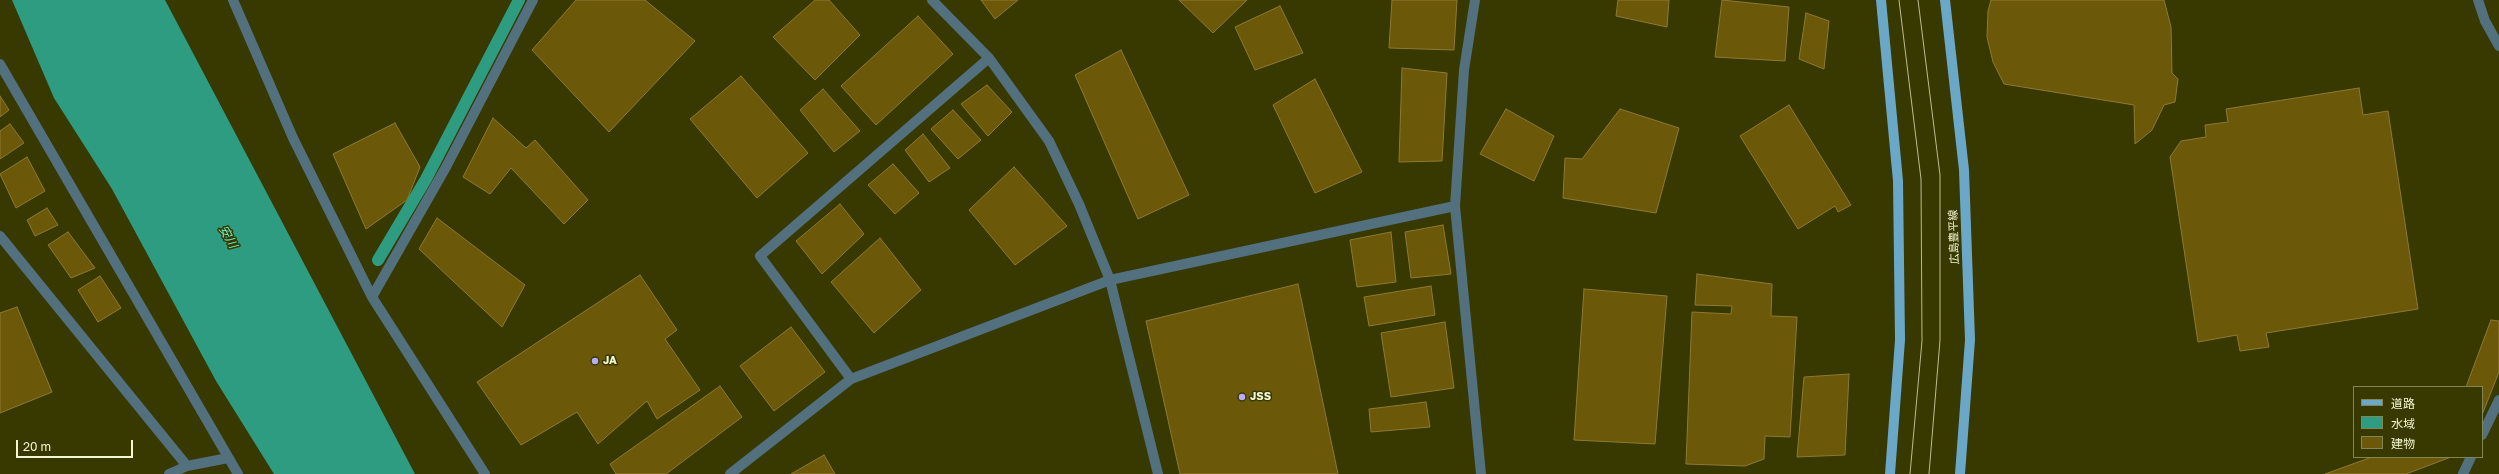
<!DOCTYPE html>
<html>
<head>
<meta charset="utf-8">
<style>
	body { margin:0 }
	#map { position:relative; width:2499px; height:474px; overflow:hidden; background:#373900; font-family:"Golos Text","Noto Sans JP",sans-serif }
	canvas { display:block }
	.legend { position:absolute; left:2353px; top:386px; width:130px; height:72px; box-sizing:border-box; background:#373900; border:1px solid #828554; margin:0; padding:5px 7px; list-style:none; font-size:12px; color:#f3f6d3 }
	.legend li { display:flex; align-items:center; gap:8px; height:20px }
	.legend b { width:20px; border:1px solid #828554 }
	.scale { position:absolute; left:16px; top:440px; width:117px; height:18px; box-sizing:border-box; border:2px solid #f3f6d3; border-top:0; padding-left:5px; font-size:12px; line-height:14px; white-space:nowrap; color:#f3f6d3; -webkit-text-stroke:3px #373900; paint-order:stroke }
</style>
</head>
<body>
<div id="map">
<canvas width="2499" height="474"></canvas>
<ul class="legend">
<li><b style="height:5px;background:#6ba8c7"></b>道路</li>
<li><b style="height:11px;background:#2e9c80"></b>水域</li>
<li><b style="height:11px;background:#6c5809"></b>建物</li>
</ul>
<div class="scale">20 m</div>
</div>
<script>
const ctx = document.querySelector('canvas').getContext('2d');
ctx.lineJoin = 'round';
function fillPath(path, color) { ctx.fillStyle = color; ctx.fill(path, 'evenodd'); }
const toPath = rows => new Path2D(rows.map(r => 'M' + r).join(''));
function trace(path, color, width, dash) { ctx.strokeStyle = color; ctx.lineWidth = width; ctx.lineCap = dash ? 'butt' : 'round'; ctx.setLineDash(dash || []); ctx.stroke(path); }
function drawText(font, color, halo, rows, align = 'center') {
  ctx.font = font + ' "Golos Text","Noto Sans JP",sans-serif'; ctx.lineWidth = 3; ctx.setLineDash([]); ctx.textBaseline = 'middle'; ctx.strokeStyle = halo; ctx.fillStyle = color; for (const [text, x, y, turn = 0] of rows) {
    ctx.save(); ctx.translate(x, y); ctx.rotate((+turn || 0) * Math.PI / 180); ctx.textAlign = isNaN(turn) ? turn : align; if (halo) ctx.strokeText(text, 0, 0); ctx.fillText(text, 0, 0); ctx.restore();
  }
}
fillPath(toPath([
	[12,0,165,0,415,474,274,474,216,381,112,189,54,98]
]), '#2e9c80');
trace(toPath([
	[378,260,426,179,519,0]
]), '#2e9c80', 12);
const building = toPath([
	[576,0,645,0,695,41,609,132,532,50,576,0],
	[815,0,829,0,860,35,815,80,773,37,815,0],
	[981,0,1018,0,995,19,981,0],
	[1179,0,1247,0,1213,33,1179,0],
	[1392,0,1457,0,1454,50,1389,48,1392,0],
	[1618,0,1669,0,1667,27,1616,16,1618,0],
	[1722,0,1789,7,1785,61,1715,57,1722,0],
	[1991,0,2164,0,2171,27,2172,73,2178,79,2175,102,2164,105,2152,130,2135,144,2134,105,2004,84,1993,62,1987,37,1988,11,1991,0],
	[1280,6,1303,53,1255,70,1235,27,1280,6],
	[1806,13,1829,21,1824,69,1799,59,1806,13],
	[918,16,953,54,876,125,841,86,918,16],
	[1121,50,1189,195,1138,219,1075,75,1121,50],
	[1402,68,1447,73,1442,161,1399,162,1402,68],
	[741,76,808,153,757,198,690,119,741,76],
	[1315,79,1362,172,1315,193,1273,105,1315,79],
	[987,85,1012,112,988,136,961,104,987,85],
	[2359,88,2363,115,2388,111,2418,309,2266,333,2269,347,2240,351,2237,335,2198,342,2170,157,2181,141,2206,137,2205,125,2228,122,2226,109,2359,88],
	[823,89,860,131,834,152,800,110,823,89],
	[0,96,9,110,0,117,0,96],
	[1789,105,1851,205,1838,212,1835,206,1798,229,1740,136,1789,105],
	[1506,109,1554,136,1534,181,1480,154,1506,109],
	[1620,109,1679,128,1656,213,1563,198,1565,158,1582,159,1620,109],
	[953,110,981,140,958,159,931,129,953,110],
	[493,118,526,148,535,140,588,200,564,224,511,168,490,194,463,177,493,118],
	[395,123,420,167,407,200,366,229,333,154,395,123],
	[10,124,24,143,0,159,0,131,10,124],
	[923,134,950,168,929,182,905,150,923,134],
	[27,157,45,191,16,208,0,174,27,157],
	[893,164,919,193,895,214,868,185,893,164],
	[1014,167,1067,226,1015,265,969,210,1014,167],
	[840,204,864,234,822,274,796,241,840,204],
	[47,208,58,225,35,236,27,220,47,208],
	[437,218,525,285,502,327,419,249,437,218],
	[1443,225,1451,274,1411,278,1405,232,1443,225],
	[68,232,95,268,71,278,48,245,68,232],
	[1391,232,1396,282,1357,287,1350,240,1391,232],
	[880,238,921,290,874,333,831,282,880,238],
	[1697,274,1772,284,1771,316,1797,317,1790,437,1765,436,1764,459,1745,466,1686,464,1692,312,1731,314,1732,306,1695,305,1697,274],
	[640,275,677,330,665,339,700,390,657,419,647,401,598,444,577,412,521,445,477,382,640,275],
	[100,276,121,308,98,322,78,290,100,276],
	[1298,284,1338,474,1180,474,1146,321,1298,284],
	[1431,286,1435,315,1369,326,1364,297,1431,286],
	[1584,289,1667,296,1655,444,1574,440,1584,289],
	[17,307,52,392,0,413,0,313,17,307],
	[2491,320,2499,321,2499,372,2482,415,2482,387,2466,387,2491,320],
	[1445,322,1454,388,1391,397,1381,333,1445,322],
	[791,327,825,372,774,411,740,366,791,327],
	[1849,374,1845,455,1797,457,1804,377,1849,374],
	[720,386,742,417,666,474,616,474,610,464,720,386],
	[1426,402,1430,427,1371,432,1369,409,1426,402],
	[824,455,835,474,791,474,824,455],
	[2372,457,2451,457,2406,474,2325,474,2372,457]
]);
fillPath(building, '#6c5809');
trace(building, '#8e7934', 1);
trace(toPath([
	[233,0,293,138,372,297,485,474],
	[932,0,989,58,1049,141,1079,204,1110,280,1158,474],
	[1475,0,1464,70,1455,206,1481,474],
	[2478,0,2485,21,2499,46],
	[0,64,238,474],
	[0,236,187,466],
	[372,297,446,167,533,0],
	[851,379,760,256,989,58],
	[2482,435,2499,400],
	[169,474,187,466,228,458],
	[730,474,851,379,1110,280,1455,206],
	[2463,474,2471,457]
]), '#53707f', 10);
trace(toPath([
	[1881,0,1898,181,1900,340,1890,474],
	[1945,0,1964,170,1970,340,1960,474]
]), '#6ba8c7', 10);
trace(toPath([
	[1899,0,1921,179,1922,341,1910,474],
	[1918,0,1940,175,1940,340,1929,474]
]), '#babd94', 1);
for (const [x, y, r, color] of [
	[595,361,4,"#b9abf7"],
	[1242,397,4,"#b9abf7"]
]) { const dot = new Path2D(); dot.arc(x, y, r, 0, 2 * Math.PI); ctx.fillStyle = color; ctx.fill(dot); trace(dot, '#373900', 1.5); }
drawText('11px', '#f3f6d3', '#373900', [
	["広島豊平線",1954,237,-92]
]);
drawText('bold 11px', '#f3f6d3', '#373900', [
	["JA",603,361],
	["JSS",1250,397]
], 'left');
drawText('italic 12px', '#6bfad2', '#373900', [
	["安川",228,237,61]
]);
</script>
</body>
</html>
